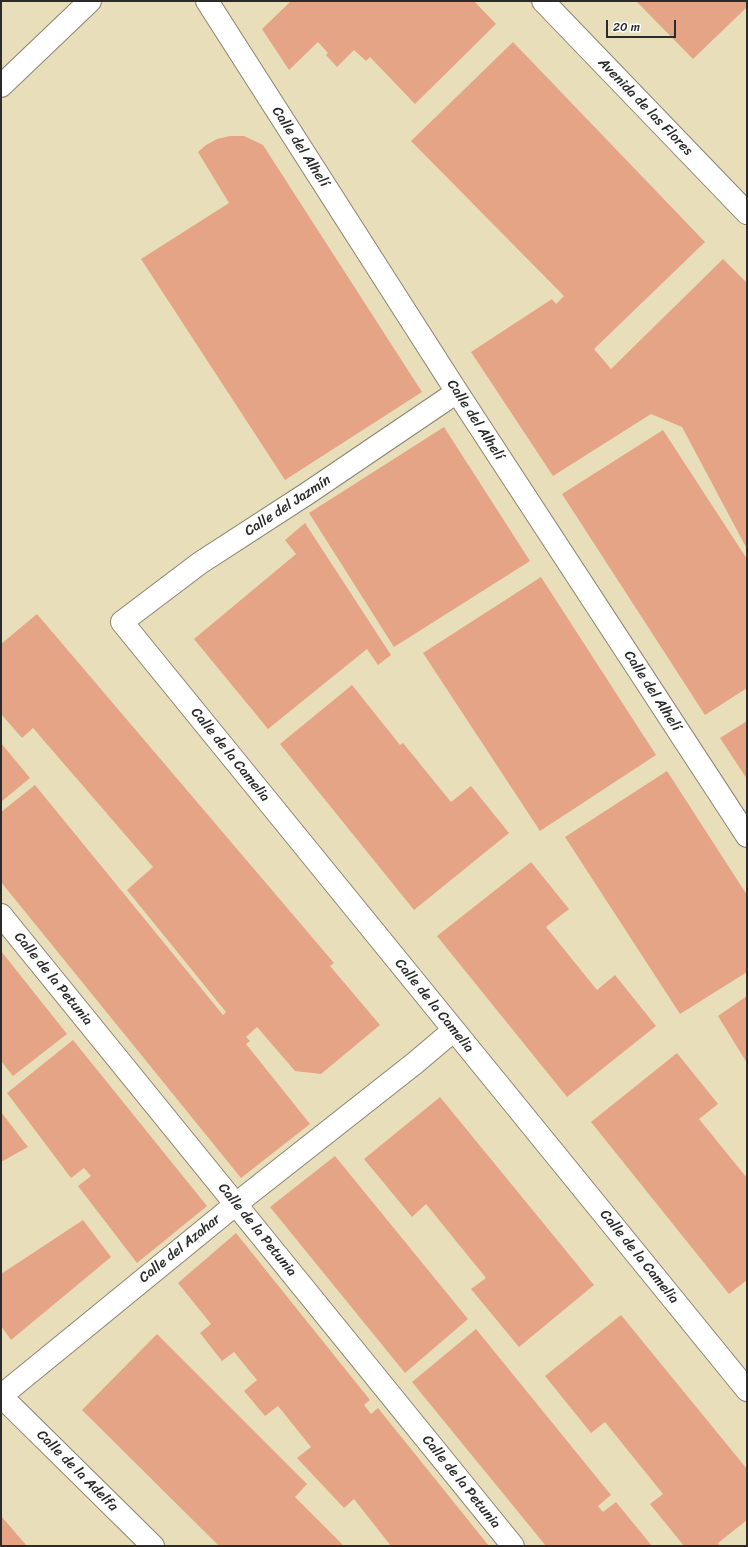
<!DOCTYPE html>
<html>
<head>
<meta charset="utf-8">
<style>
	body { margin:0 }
	#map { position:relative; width:748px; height:1547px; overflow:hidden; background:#e9deba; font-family:Sriracha,sans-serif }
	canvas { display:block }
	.frame { position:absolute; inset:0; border:2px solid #2b2b2b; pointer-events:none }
	.scale { position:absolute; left:606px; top:20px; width:70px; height:18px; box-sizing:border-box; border:2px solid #2b2b2b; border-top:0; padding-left:5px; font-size:12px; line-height:14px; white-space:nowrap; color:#2b2b2b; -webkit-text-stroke:3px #fff; paint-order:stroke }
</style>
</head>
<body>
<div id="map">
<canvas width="748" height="1547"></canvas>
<div class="frame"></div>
<div class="scale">20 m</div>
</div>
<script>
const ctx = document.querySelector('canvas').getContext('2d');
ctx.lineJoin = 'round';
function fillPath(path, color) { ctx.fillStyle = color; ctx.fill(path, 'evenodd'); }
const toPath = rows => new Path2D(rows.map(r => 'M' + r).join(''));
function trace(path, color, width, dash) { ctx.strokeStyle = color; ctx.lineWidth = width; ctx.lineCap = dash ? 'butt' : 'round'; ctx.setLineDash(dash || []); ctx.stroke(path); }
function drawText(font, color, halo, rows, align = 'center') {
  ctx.font = font + ' Sriracha,sans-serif'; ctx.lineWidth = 3; ctx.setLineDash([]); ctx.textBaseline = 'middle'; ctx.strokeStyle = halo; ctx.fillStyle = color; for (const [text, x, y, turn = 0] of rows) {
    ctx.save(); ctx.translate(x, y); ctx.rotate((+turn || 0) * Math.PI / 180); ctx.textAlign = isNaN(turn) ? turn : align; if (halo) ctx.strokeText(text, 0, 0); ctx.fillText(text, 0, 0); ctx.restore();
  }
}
fillPath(toPath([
	[291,1,474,1,496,24,415,104,370,57,366,61,354,50,337,67,326,55,328,53,318,42,289,70,262,29],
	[636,1,747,1,747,7,693,59],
	[513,42,705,242,594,349,611,369,723,259,747,283,747,549,682,427,651,414,553,476,471,352,552,299,556,304,564,296,411,141],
	[230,136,244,136,263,145,422,392,285,480,141,259,229,203,198,152,206,145,217,139],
	[444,427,530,561,394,647,309,513],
	[663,430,747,559,747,688,705,715,562,494],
	[305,523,391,655,378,665,367,649,268,729,194,639,296,554,285,540],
	[541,577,656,755,540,831,423,653],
	[37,614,334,963,330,966,380,1025,321,1074,295,1071,257,1027,246,1037,250,1041,246,1044,310,1124,241,1178,1,882,1,812,35,785,223,1015,226,1012,127,890,153,867,33,728,22,738,1,714,1,644],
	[352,685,400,745,403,743,451,802,471,786,509,833,414,910,280,744],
	[747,721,747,779,720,738],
	[1,743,30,778,1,802],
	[667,771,747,895,747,972,680,1014,565,837],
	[531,862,569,909,546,927,597,990,615,975,656,1026,567,1097,437,936],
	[1,951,67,1034,13,1076,1,1061],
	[747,996,747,1063,718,1016],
	[73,1040,207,1206,137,1263,78,1186,91,1176,84,1168,71,1178,7,1093],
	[677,1053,718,1104,699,1119,747,1178,747,1280,729,1294,591,1122],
	[440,1097,594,1285,519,1347,471,1289,486,1278,426,1204,412,1217,364,1159],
	[1,1112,28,1147,1,1162],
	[335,1156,468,1319,405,1373,270,1207],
	[83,1220,111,1257,11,1340,1,1326,1,1274],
	[236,1233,370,1400,364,1405,371,1414,378,1408,489,1546,391,1546,354,1499,344,1508,297,1458,311,1447,278,1406,265,1416,244,1391,257,1380,234,1352,222,1361,200,1333,211,1324,178,1283],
	[621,1315,747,1469,747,1520,718,1543,720,1546,684,1546,650,1504,663,1494,605,1422,591,1433,545,1376],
	[476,1329,611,1495,598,1506,603,1512,616,1502,652,1546,546,1546,412,1382],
	[157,1334,307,1484,295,1497,344,1546,219,1546,82,1410],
	[1,1516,27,1546,1,1546]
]), '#e6a486');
const minor = toPath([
	[207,1,457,392,747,836],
	[543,1,747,213],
	[1,86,90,1],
	[457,392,308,493,200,563,122,622,747,1390],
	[1,915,513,1546],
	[1,1396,236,1204,415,1063,454,1030],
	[1,1396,153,1546]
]);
trace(minor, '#8a8472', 24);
trace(minor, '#fff', 22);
drawText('14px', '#2b2b2b', '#fff', [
	["Avenida de las Flores",645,107,46],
	["Calle del Alhelí",300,147,57],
	["Calle del Alhelí",475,420,57],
	["Calle del Jazmín",288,506,-33],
	["Calle del Alhelí",652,691,57],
	["Calle de la Camelia",230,755,51],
	["Calle de la Petunia",53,979,51],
	["Calle de la Camelia",434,1006,51],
	["Calle de la Petunia",257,1230,51],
	["Calle del Azahar",180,1249,-39],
	["Calle de la Camelia",639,1257,51],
	["Calle de la Adelfa",77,1471,45],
	["Calle de la Petunia",461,1482,51]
]);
</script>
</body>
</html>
